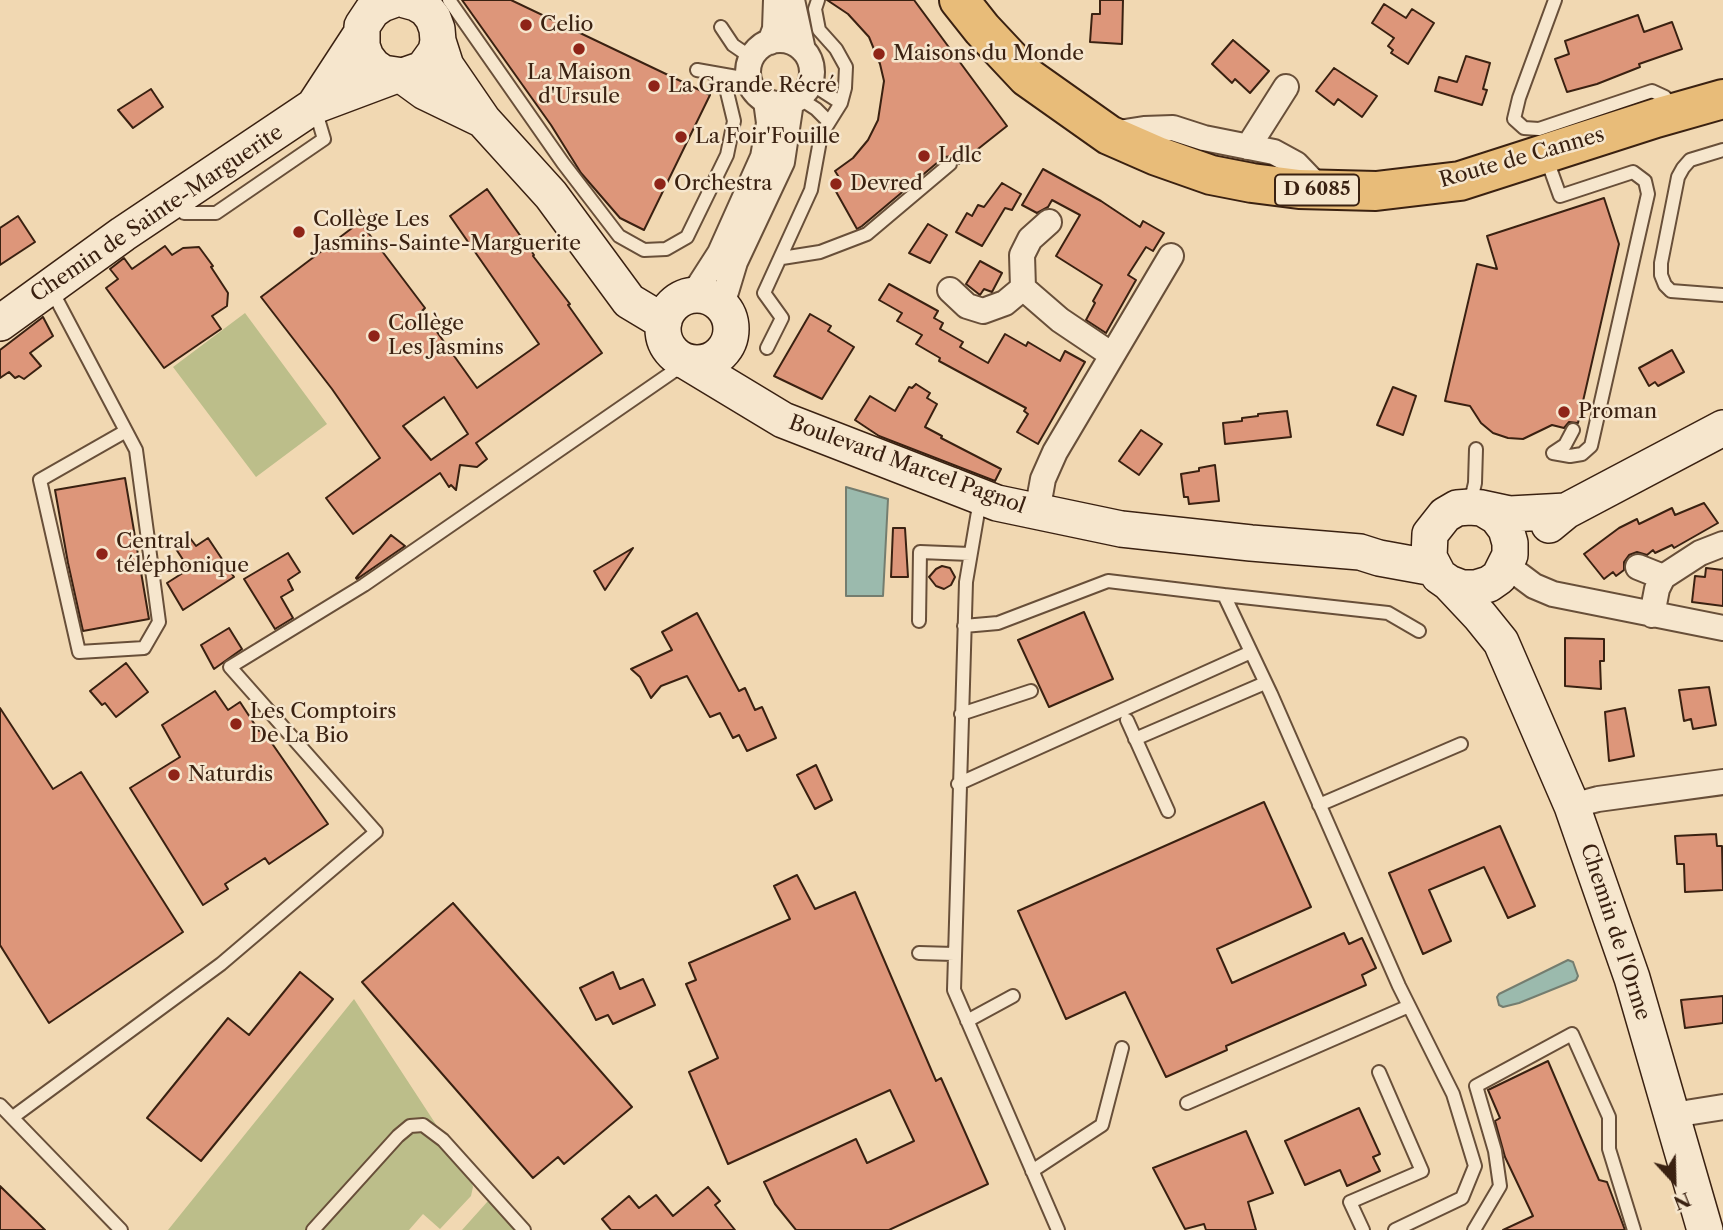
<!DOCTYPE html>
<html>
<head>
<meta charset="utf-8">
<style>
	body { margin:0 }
	#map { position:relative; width:1723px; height:1230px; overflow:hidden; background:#f1d8b2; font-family:"Libre Caslon Text",serif }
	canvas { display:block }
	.north { position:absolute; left:1639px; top:1146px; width:70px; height:70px; -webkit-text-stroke:5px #f6e6cd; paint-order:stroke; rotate:158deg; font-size:19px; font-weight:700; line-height:28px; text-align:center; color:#3a2111 }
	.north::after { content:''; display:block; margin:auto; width:24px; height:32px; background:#3a2111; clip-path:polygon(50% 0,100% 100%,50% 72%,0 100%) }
</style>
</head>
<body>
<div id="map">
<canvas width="1723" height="1230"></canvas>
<div class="north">N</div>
</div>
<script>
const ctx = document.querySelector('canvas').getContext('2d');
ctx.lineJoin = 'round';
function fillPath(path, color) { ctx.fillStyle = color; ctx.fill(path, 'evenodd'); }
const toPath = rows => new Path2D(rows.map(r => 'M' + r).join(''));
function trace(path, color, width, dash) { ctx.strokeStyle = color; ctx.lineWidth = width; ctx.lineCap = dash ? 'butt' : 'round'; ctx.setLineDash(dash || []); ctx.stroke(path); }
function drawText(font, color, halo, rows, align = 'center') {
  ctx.font = font + ' "Libre Caslon Text",serif'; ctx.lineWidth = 5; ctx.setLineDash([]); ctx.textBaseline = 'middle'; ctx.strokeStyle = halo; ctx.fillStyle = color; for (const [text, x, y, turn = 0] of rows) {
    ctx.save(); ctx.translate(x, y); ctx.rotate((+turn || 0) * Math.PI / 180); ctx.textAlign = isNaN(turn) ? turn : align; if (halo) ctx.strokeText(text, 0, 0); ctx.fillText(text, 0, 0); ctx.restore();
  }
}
fillPath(toPath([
	[245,313,327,424,256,477,173,367],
	[354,999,471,1178,473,1187,471,1196,440,1229,423,1214,409,1230,168,1230],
	[488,1201,494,1203,518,1230,462,1230]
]), '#bcbe8a');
const water = toPath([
	[846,487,888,499,883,596,846,596,846,487],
	[1568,960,1573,962,1578,976,1576,980,1519,1003,1503,1007,1499,1005,1497,997,1499,994,1568,960]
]);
fillPath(water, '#9bbaad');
trace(water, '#747d6f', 2);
const building = toPath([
	[462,0,511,0,710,95,644,230,620,218,581,173,551,125,462,0],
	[827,0,914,0,1007,126,959,164,954,156,944,157,862,226,857,229,834,188,838,186,836,182,840,179,835,171,853,158,868,140,878,120,884,81,880,64,869,37,848,14,827,0],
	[1100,0,1123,0,1122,44,1090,42,1092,14,1100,14,1100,0],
	[1384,4,1406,18,1412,9,1434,23,1408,64,1391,53,1393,50,1388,46,1394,38,1372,23,1384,4],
	[1638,15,1644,32,1672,22,1682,49,1639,64,1640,67,1597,84,1567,92,1555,59,1569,54,1565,41,1638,15],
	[1233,40,1269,71,1250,93,1235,79,1232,83,1212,64,1233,40],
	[1466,56,1490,63,1483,89,1487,90,1482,105,1435,91,1439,77,1457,82,1466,56],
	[1334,68,1377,96,1362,117,1338,99,1334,105,1316,91,1334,68],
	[151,89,163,107,133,128,118,110,151,89],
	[1043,169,1101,201,1140,227,1143,221,1164,233,1153,251,1146,247,1128,275,1136,280,1106,333,1086,320,1095,303,1093,301,1102,285,1056,256,1080,215,1052,200,1048,207,1037,213,1022,205,1043,169],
	[1002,183,1021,194,1012,210,1005,208,982,246,956,232,967,213,972,216,978,205,984,207,1002,183],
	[487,189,534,255,533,256,570,304,568,305,602,353,476,443,487,459,477,467,460,465,456,490,451,485,449,487,440,473,353,534,326,498,380,458,332,389,261,297,360,222,425,308,422,311,477,388,539,344,450,216,487,189],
	[444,397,468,434,431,460,403,426,444,397],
	[1604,198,1619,244,1578,423,1569,422,1564,428,1552,425,1523,439,1508,438,1493,433,1481,423,1470,406,1445,401,1477,264,1497,269,1487,236,1604,198],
	[18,216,35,242,0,265,0,228,18,216],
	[928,224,947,235,930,263,909,253,928,224],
	[165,246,172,255,183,248,199,247,213,266,211,267,228,293,227,306,212,316,221,329,164,368,106,288,118,279,110,269,124,258,132,269,165,246],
	[980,261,1002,273,992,292,984,289,980,295,966,284,980,261],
	[889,284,938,311,934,318,943,323,940,329,963,342,960,347,988,363,1005,334,1026,346,1028,342,1060,361,1065,351,1085,362,1038,444,1017,432,1028,414,1024,411,1026,408,939,361,940,358,916,344,922,335,897,321,902,313,879,300,889,284],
	[810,314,831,326,828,331,854,347,822,399,774,376,810,314],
	[43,317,53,336,30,353,41,366,24,379,19,376,15,378,9,372,0,378,0,350,43,317],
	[1672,350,1684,372,1658,386,1655,382,1649,386,1639,368,1672,350],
	[916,384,930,393,927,398,937,404,925,427,942,436,941,438,1001,469,995,481,879,436,855,420,870,396,895,411,909,387,912,388,916,384],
	[1393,387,1416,396,1403,435,1377,425,1393,387],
	[1287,411,1291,437,1225,444,1223,423,1242,421,1242,418,1258,416,1258,414,1287,411],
	[1141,430,1162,444,1139,475,1119,461,1141,430],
	[1215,465,1219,501,1189,504,1188,497,1184,497,1181,474,1199,471,1199,468,1215,465],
	[125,478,149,619,83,631,68,563,55,490,125,478],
	[1704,503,1718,523,1674,548,1672,545,1655,553,1653,550,1647,555,1637,552,1629,555,1624,562,1624,570,1616,576,1613,572,1604,579,1584,554,1619,528,1637,519,1639,524,1672,508,1675,515,1704,503],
	[893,528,905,528,908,577,891,577,893,528],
	[391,535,405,546,357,579,356,578,391,535],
	[190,538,196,546,208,538,234,577,183,610,167,583,189,569,176,549,190,538],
	[633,548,605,590,594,571,633,548],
	[288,553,300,572,288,580,293,590,281,597,293,618,275,629,244,579,288,553],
	[942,566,950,568,955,577,951,585,944,589,936,586,929,577,936,569,942,566],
	[1706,568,1723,570,1723,606,1692,602,1695,576,1705,577,1706,568],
	[1084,612,1113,679,1049,707,1018,640,1084,612],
	[697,613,739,691,745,688,755,710,762,707,776,738,747,751,739,735,733,738,720,713,710,717,687,676,661,686,651,698,640,677,631,669,672,650,662,632,697,613],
	[229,628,242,649,214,669,201,645,229,628],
	[1565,638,1604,639,1604,661,1600,661,1601,689,1565,686,1565,638],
	[126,663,148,692,116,717,105,703,102,705,90,691,126,663],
	[1709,687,1716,725,1693,729,1691,719,1684,721,1679,690,1709,687],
	[215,691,228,710,240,702,259,731,262,729,328,824,269,864,265,858,225,884,228,889,203,905,130,788,180,757,162,725,215,691],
	[0,708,53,789,81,772,183,932,49,1023,0,945,0,708],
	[1625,708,1634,756,1609,761,1605,712,1625,708],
	[816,765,832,800,815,809,797,775,816,765],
	[1264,802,1311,907,1217,949,1232,983,1344,933,1349,944,1362,938,1376,968,1362,975,1366,985,1226,1046,1227,1050,1166,1077,1125,992,1066,1019,1018,911,1264,802],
	[1500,826,1535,906,1508,918,1484,867,1429,890,1451,941,1423,954,1389,873,1500,826],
	[1716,834,1717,846,1722,846,1723,890,1685,892,1684,864,1677,864,1675,836,1716,834],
	[797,875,815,909,855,892,936,1081,941,1078,988,1184,889,1230,796,1230,775,1204,764,1182,856,1139,867,1163,914,1141,890,1090,728,1164,689,1072,718,1058,686,984,696,980,689,963,790,919,774,886,797,875],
	[453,903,632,1107,564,1164,558,1157,533,1178,362,982,453,903],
	[300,972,333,999,201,1161,147,1118,228,1018,249,1035,300,972],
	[613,972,620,989,643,979,655,1005,613,1024,608,1015,596,1020,580,988,613,972],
	[1723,996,1723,1023,1685,1028,1681,1000,1723,996],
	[1548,1061,1599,1180,1607,1182,1625,1230,1503,1230,1533,1216,1505,1157,1495,1121,1500,1118,1488,1090,1548,1061],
	[1359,1108,1380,1154,1373,1157,1380,1171,1347,1186,1340,1170,1305,1185,1285,1141,1359,1108],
	[1246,1131,1273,1193,1248,1202,1256,1230,1206,1230,1204,1224,1185,1229,1153,1168,1246,1131],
	[0,1186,45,1230,0,1230,0,1186],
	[708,1187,720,1201,715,1205,735,1230,611,1230,602,1219,629,1196,639,1208,656,1195,673,1216,708,1187]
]);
fillPath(building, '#dd967a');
trace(building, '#3a2111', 2);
const lane = toPath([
	[449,0,563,163,619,236,644,250,666,249,687,237,727,155,734,121,727,92,729,77],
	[1555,0,1519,98,1514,119,1524,128,1539,129,1652,91,1665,97,1672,109],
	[721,27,733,45,752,58],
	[697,70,748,79],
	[810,83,841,103],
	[799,98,816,109,829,122],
	[1723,150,1690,160,1683,168,1678,177,1661,263,1661,275,1665,285,1671,291,1723,295],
	[1546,157,1560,196,1633,172,1645,181,1648,194,1591,446,1582,454,1570,456,1553,453],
	[176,204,184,213,216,213,324,139,315,109],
	[782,258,820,252,867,234,950,164],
	[51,289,126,431,136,450,159,622,144,648,79,652,40,480,126,431],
	[767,348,782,318,764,293,811,190,821,135,841,103,845,88,846,67,836,49,819,30,815,9,818,0],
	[1553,453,1565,445,1573,430],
	[980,500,966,582,954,990,1058,1230],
	[1470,504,1475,483,1476,449],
	[1224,595,1388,613,1419,631],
	[919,621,920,552,970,554],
	[964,626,998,623,1108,581,1224,595,1271,694,1399,986,1453,1094,1475,1166,1462,1198,1395,1230],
	[961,714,1031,691],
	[1127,720,1168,811],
	[1135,739,1265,683],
	[958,784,1251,652],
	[1319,805,1461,744],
	[919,953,954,954],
	[967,1021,1013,996],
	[1187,1103,1409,1006],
	[0,1105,121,1230],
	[13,1117,221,964,376,832,230,667,364,585,687,362],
	[1032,1171,1102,1125,1122,1048],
	[313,1230,398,1136,410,1126,423,1125,443,1140,524,1230],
	[1363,1230,1350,1202,1422,1171,1379,1072],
	[1474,1230,1500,1186,1495,1151,1476,1086,1572,1034,1609,1117,1609,1149,1634,1230]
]);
const street = toPath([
	[792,0,803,50],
	'748 72a32 32 0 1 1 64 0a32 32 0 1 1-64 0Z',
	[770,42,775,29,776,0],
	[1112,134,1144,129,1173,128,1204,138,1274,152,1296,164,1321,190],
	[1248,147,1286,87],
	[1023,288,1022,255,1030,239,1049,222],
	[950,290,967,306,983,311,1005,303,1023,288,1060,320,1112,355],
	[693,295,720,253,763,157,769,123,766,101],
	[722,305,735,262,782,162,791,102],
	[1037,512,1043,479,1055,452,1171,256],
	[1506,565,1534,586,1553,594,1723,628],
	[1638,567,1663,577],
	[1652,615,1657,589,1663,577,1700,553,1723,544],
	[1572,806,1598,799,1723,782],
	[1673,1115,1723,1107]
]);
const secondary = toPath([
	[393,0,382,4,372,11,362,26,362,46,366,57,373,66,383,73,403,76,423,69,436,51,438,41,437,29,433,18,426,9,416,3,405,0],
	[438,41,446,66,483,120,551,195,629,301,664,322],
	[403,76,425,92,483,120],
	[314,106,361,34],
	'663 329a34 34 0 1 1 68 0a34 34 0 1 1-68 0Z',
	[0,323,123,234,314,106,394,76],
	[687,362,783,420,997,503,1121,529,1251,543,1360,552,1379,558,1434,568],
	[1482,508,1497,517,1506,529,1510,543,1510,555,1499,577,1489,584,1476,588,1462,588,1449,583,1439,576,1429,557,1430,534,1445,515,1457,508,1470,507,1482,508,1510,514,1566,511],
	[1549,525,1566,511,1723,428],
	[1449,583,1480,616,1501,642,1572,806,1632,978,1705,1230]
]);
const primary = toPath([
	[959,0,982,29,1027,77,1109,135,1157,156,1211,175,1252,183,1299,189,1376,191,1460,181,1656,118,1723,99]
]);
trace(lane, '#684f39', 16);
trace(street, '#684f39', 28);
trace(secondary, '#3a2111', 38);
trace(primary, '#3a2111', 42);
trace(lane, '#f6e6cd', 12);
trace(street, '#f6e6cd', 24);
trace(secondary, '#f6e6cd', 35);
trace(primary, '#e8bc79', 38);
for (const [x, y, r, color] of [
	[526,25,7,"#8f2418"],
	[579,49,7,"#8f2418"],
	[879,54,7,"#8f2418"],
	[654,86,7,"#8f2418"],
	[681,137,7,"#8f2418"],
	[924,156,7,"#8f2418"],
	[660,184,7,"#8f2418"],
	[836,184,7,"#8f2418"],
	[299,232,7,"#8f2418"],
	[374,336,7,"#8f2418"],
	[1564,412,7,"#8f2418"],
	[102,554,7,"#8f2418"],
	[236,724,7,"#8f2418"],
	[174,775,7,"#8f2418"]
]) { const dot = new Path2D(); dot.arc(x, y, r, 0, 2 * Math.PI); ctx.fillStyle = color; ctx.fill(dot); trace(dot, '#f6e6cd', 2.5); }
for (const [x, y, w] of [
	[1317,190,84]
]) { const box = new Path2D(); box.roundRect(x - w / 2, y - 15.5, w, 31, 5); ctx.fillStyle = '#f6e6cd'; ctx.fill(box); trace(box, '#3a2111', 2); }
drawText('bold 19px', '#3a2111', null, [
	["D 6085",1317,190]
]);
drawText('21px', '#3a2111', '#f6e6cd', [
	["Celio",540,25],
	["Maisons du Monde",893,54],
	["La Maison",579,73,"center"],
	["d'Ursule",579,97,"center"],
	["La Grande Récré",668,86],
	["La Foir'Fouille",695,137],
	["Ldlc",938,156],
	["Orchestra",674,184],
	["Devred",850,184],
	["Collège Les",313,220],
	["Jasmins-Sainte-Marguerite",313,244],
	["Collège",388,324],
	["Les Jasmins",388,348],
	["Proman",1578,412],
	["Central",116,542],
	["téléphonique",116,566],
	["Les Comptoirs",250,712],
	["De La Bio",250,736],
	["Naturdis",188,775]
], 'left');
drawText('21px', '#3a2111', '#f6e6cd', [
	["Route de Cannes",1522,158,-16],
	["Chemin de Sainte-Marguerite",157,214,-34],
	["Boulevard Marcel Pagnol",907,465,20],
	["Chemin de l'Orme",1615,932,72]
]);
</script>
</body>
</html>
